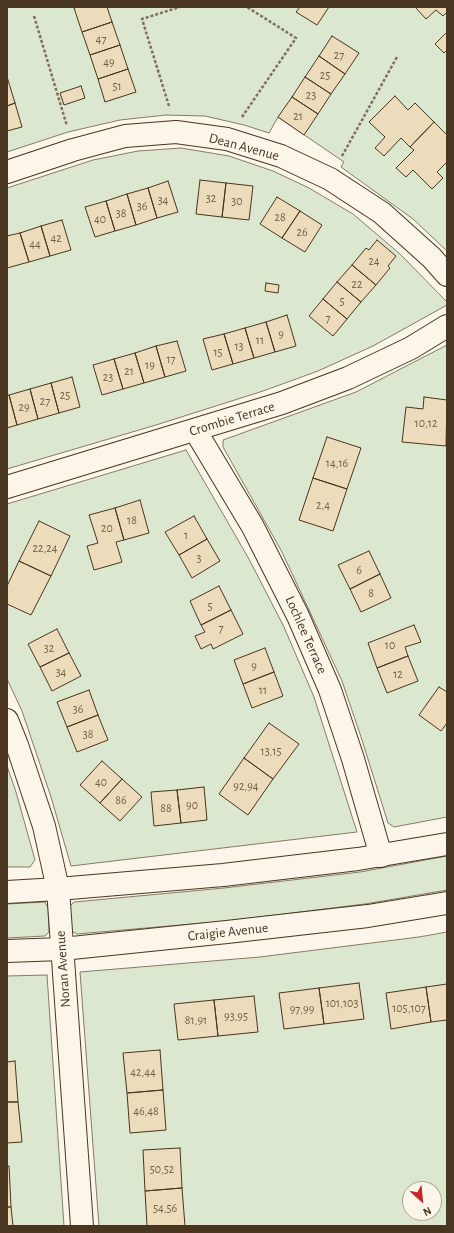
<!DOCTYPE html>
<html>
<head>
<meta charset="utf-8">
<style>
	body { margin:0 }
	#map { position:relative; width:454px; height:1233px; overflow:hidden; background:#fbf6e9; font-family:"Alegreya Sans",sans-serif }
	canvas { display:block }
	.frame { position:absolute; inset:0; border:8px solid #4a3520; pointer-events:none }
	.north { position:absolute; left:402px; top:1181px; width:40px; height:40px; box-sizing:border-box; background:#fbf6e9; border:1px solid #b4a999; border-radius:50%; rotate:153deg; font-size:11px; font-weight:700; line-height:16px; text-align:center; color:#4a3520 }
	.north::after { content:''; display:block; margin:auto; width:14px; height:18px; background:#c62828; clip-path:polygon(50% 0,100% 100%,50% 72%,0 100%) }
</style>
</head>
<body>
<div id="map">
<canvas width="454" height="1233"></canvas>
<div class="frame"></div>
<div class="north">N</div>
</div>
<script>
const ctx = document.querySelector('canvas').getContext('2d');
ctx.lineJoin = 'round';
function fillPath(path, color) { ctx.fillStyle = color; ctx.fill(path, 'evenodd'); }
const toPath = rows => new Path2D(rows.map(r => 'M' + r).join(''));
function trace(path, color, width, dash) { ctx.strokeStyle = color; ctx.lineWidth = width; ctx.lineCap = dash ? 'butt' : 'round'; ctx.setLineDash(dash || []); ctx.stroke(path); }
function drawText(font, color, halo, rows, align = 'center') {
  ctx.font = font + ' "Alegreya Sans",sans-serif'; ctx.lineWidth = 3; ctx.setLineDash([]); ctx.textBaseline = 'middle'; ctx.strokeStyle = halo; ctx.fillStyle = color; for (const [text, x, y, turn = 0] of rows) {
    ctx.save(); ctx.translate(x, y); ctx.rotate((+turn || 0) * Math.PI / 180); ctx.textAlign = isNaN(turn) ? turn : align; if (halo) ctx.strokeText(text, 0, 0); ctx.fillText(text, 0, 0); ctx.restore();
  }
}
const green = toPath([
	[7,7,447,7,447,251,413,219,341,167,344,162,278,117,269,133,244,125,205,116,166,115,120,120,68,132,7,152,7,7],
	[181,148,229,156,273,171,309,188,353,214,400,254,447,302,447,305,373,346,318,371,263,391,156,425,7,469,7,188,93,160,138,151,181,148],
	[447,345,447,817,394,827,388,823,362,740,342,681,282,552,223,447,223,440,356,392,447,345],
	[186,450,249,559,284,627,314,697,357,832,71,866,51,797,22,711,7,679,7,504,186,450],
	[7,766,16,792,35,860,30,867,7,867,7,766],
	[447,856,447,890,365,904,227,921,77,934,70,930,69,907,74,902,224,888,360,872,447,856],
	[45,902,48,908,49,932,45,936,7,938,7,904,45,902],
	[447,932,447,1226,99,1226,80,972,260,957,419,937,447,932],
	[410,1189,434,1189,434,1213,410,1213,410,1189],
	[47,975,64,1226,7,1226,7,976,47,975]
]);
fillPath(green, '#dce7d0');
trace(green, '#887966', 1);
const building = toPath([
	[78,7,107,7,112,22,82,32,74,8,78,7],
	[300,7,329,7,317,25,296,12,300,7],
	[415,7,447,7,447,12,443,16,436,10,426,19,415,7],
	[112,22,120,45,90,55,82,32,112,22],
	[447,32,447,50,444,53,435,44,447,32],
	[332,36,359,53,345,74,319,56,332,36],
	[120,45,128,69,98,79,90,55,120,45],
	[319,56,345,74,331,94,305,77,319,56],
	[128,69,136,92,105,102,98,79,128,69],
	[305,77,331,94,318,114,292,97,305,77],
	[8,80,15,103,7,106,7,81,8,80],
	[81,86,85,98,64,105,60,93,81,86],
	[395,96,408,110,415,103,434,122,410,147,401,138,384,156,375,148,385,137,369,122,395,96],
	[292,97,318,114,304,135,278,117,292,97],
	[15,103,22,127,7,131,7,106,15,103],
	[434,122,447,135,447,162,437,172,443,178,432,189,413,170,406,177,396,168,414,150,410,147,434,122],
	[200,180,226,183,222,217,196,214,200,180],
	[168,181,178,212,157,218,148,188,168,181],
	[226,183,253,186,249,220,222,217,226,183],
	[148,188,157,218,136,225,127,194,148,188],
	[127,194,136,225,115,231,106,201,127,194],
	[277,197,300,211,282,238,260,224,277,197],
	[106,201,115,231,95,237,85,207,106,201],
	[300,211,322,225,305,252,282,238,300,211],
	[62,220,71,250,50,256,41,226,62,220],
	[41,226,50,256,29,262,20,233,41,226],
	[20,233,29,262,7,268,7,236,20,233],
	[377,240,396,256,388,266,390,268,376,285,352,265,366,248,369,250,377,240],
	[352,265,376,285,361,302,337,282,352,265],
	[337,282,361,302,347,319,323,299,337,282],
	[266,283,279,285,278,293,265,291,266,283],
	[323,299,347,319,333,336,309,316,323,299],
	[287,315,296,346,275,352,266,322,287,315],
	[266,322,275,352,254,358,245,328,266,322],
	[245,328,254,358,233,364,224,334,245,328],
	[224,334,233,364,212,370,203,339,224,334],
	[177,341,186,371,165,377,156,346,177,341],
	[156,346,165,377,144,383,135,353,156,346],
	[135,353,144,383,123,389,114,359,135,353],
	[114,359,123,389,102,395,93,365,114,359],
	[72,377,80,407,59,413,51,383,72,377],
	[51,383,59,413,38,419,30,389,51,383],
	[30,389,38,419,17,425,9,395,30,389],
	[7,395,9,395,17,425,7,428,7,395],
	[424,397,447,400,446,446,402,442,406,407,423,409,424,397],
	[327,437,361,448,347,489,313,478,327,437],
	[313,478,347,489,333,531,299,520,313,478],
	[140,500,149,533,124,540,115,508,140,500],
	[115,508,124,540,116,542,122,562,94,570,87,546,98,543,89,515,115,508],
	[194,516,207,539,179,555,165,532,194,516],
	[39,521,70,536,51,576,19,561,39,521],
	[207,539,220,561,192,578,179,555,207,539],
	[369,551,380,574,350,589,338,565,369,551],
	[19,561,51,576,31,615,7,604,7,586,19,561],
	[380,574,391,598,361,612,350,589,380,574],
	[219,586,231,610,201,625,190,601,219,586],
	[231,610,243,634,213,649,211,644,201,649,195,636,205,632,201,625,231,610],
	[414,625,421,642,405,647,408,656,377,668,368,643,414,625],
	[57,629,69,653,40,667,28,644,57,629],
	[265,648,274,672,243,684,234,660,265,648],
	[69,653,81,676,52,691,40,667,69,653],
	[408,656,418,681,387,693,377,668,408,656],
	[274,672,283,696,252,708,243,684,274,672],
	[439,687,447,692,447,723,441,731,419,715,439,687],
	[89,690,98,715,67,727,57,702,89,690],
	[98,715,108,740,77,752,67,727,98,715],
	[269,723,299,744,273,779,244,758,269,723],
	[244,758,273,779,248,815,219,794,244,758],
	[102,761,122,779,100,803,80,785,102,761],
	[122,779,142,797,120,821,100,803,122,779],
	[204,787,207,820,181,823,177,790,204,787],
	[177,790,181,823,154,826,151,792,177,790],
	[359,983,364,1019,324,1024,319,988,359,983],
	[447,984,447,1020,431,1022,426,987,447,984],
	[426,987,431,1022,391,1029,386,993,426,987],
	[319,988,324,1024,284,1029,279,993,319,988],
	[254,996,258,1032,218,1036,214,1000,254,996],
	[214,1000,218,1036,178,1040,174,1004,214,1000],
	[160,1050,163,1090,127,1093,123,1053,160,1050],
	[15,1061,18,1102,7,1102,7,1062,15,1061],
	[163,1090,166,1130,130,1133,127,1093,163,1090],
	[7,1102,18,1102,22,1142,7,1143,7,1102],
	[180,1148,182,1188,145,1191,143,1150,180,1148],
	[7,1166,9,1166,11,1207,7,1207,7,1166],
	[182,1188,185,1226,147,1226,145,1191,182,1188],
	[7,1207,11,1207,13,1226,7,1226,7,1207]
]);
fillPath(building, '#ecdcbc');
trace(building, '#4a3520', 1);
const minor = toPath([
	[7,172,73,150,125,136,176,132,227,139,281,156,330,179,382,213,432,258,447,275],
	[195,430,253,527,298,616,330,690,353,759,381,856],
	[7,487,282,403,348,378,411,348,447,326],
	[7,720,17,745,44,826,58,889,82,1226]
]);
const tertiary = toPath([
	[7,892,58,889,223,875,358,859,447,844],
	[7,951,62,949,227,932,368,916,447,903]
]);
trace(minor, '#4a3520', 24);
trace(tertiary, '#4a3520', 24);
trace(toPath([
	[34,16,67,126],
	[169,106,142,19,180,7],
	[242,117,296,38,247,7],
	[342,156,397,57]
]), '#7f6f5c', 2.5, [3, 2]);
trace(minor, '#fbf6e9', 22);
trace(tertiary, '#fbf6e9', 22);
drawText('12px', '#725f47', null, [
	["47",101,39],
	["27",339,55],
	["49",109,62],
	["25",325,75],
	["51",117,86],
	["23",311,95],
	["21",298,116],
	["32",211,198],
	["34",163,200],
	["30",237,201],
	["36",142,206],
	["38",121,213],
	["28",280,217],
	["40",100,219],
	["26",302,232],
	["42",56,238],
	["44",35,244],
	["24",374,261],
	["22",357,284],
	["5",342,301],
	["7",328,318],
	["9",281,334],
	["11",260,340],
	["13",239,346],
	["15",218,352],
	["17",171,359],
	["19",150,365],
	["21",129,371],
	["23",108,377],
	["25",65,395],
	["27",45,401],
	["29",24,407],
	["10,12",426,423],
	["14,16",337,463],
	["2,4",323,505],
	["18",132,520],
	["20",107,528],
	["1",186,535],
	["22,24",45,548],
	["3",199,558],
	["6",359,570],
	["8",371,593],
	["5",210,606],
	["7",221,628],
	["10",390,645],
	["32",49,648],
	["9",254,666],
	["34",61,672],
	["12",398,674],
	["11",263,690],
	["36",78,709],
	["38",88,734],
	["13,15",271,751],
	["40",101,782],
	["92,94",246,786],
	["86",121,800],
	["90",192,805],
	["88",166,808],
	["101,103",342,1003],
	["105,107",409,1008],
	["97,99",302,1009],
	["93,95",236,1016],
	["81,91",196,1020],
	["42,44",143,1072],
	["46,48",146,1111],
	["50,52",162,1169],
	["54,56",165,1208]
]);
drawText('14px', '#4a3520', '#fbf6e9', [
	["Dean Avenue",244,147,15],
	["Crombie Terrace",232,419,-17],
	["Lochlee Terrace",306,635,66],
	["Craigie Avenue",228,932,-6],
	["Noran Avenue",63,969,-94]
]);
</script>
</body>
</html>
